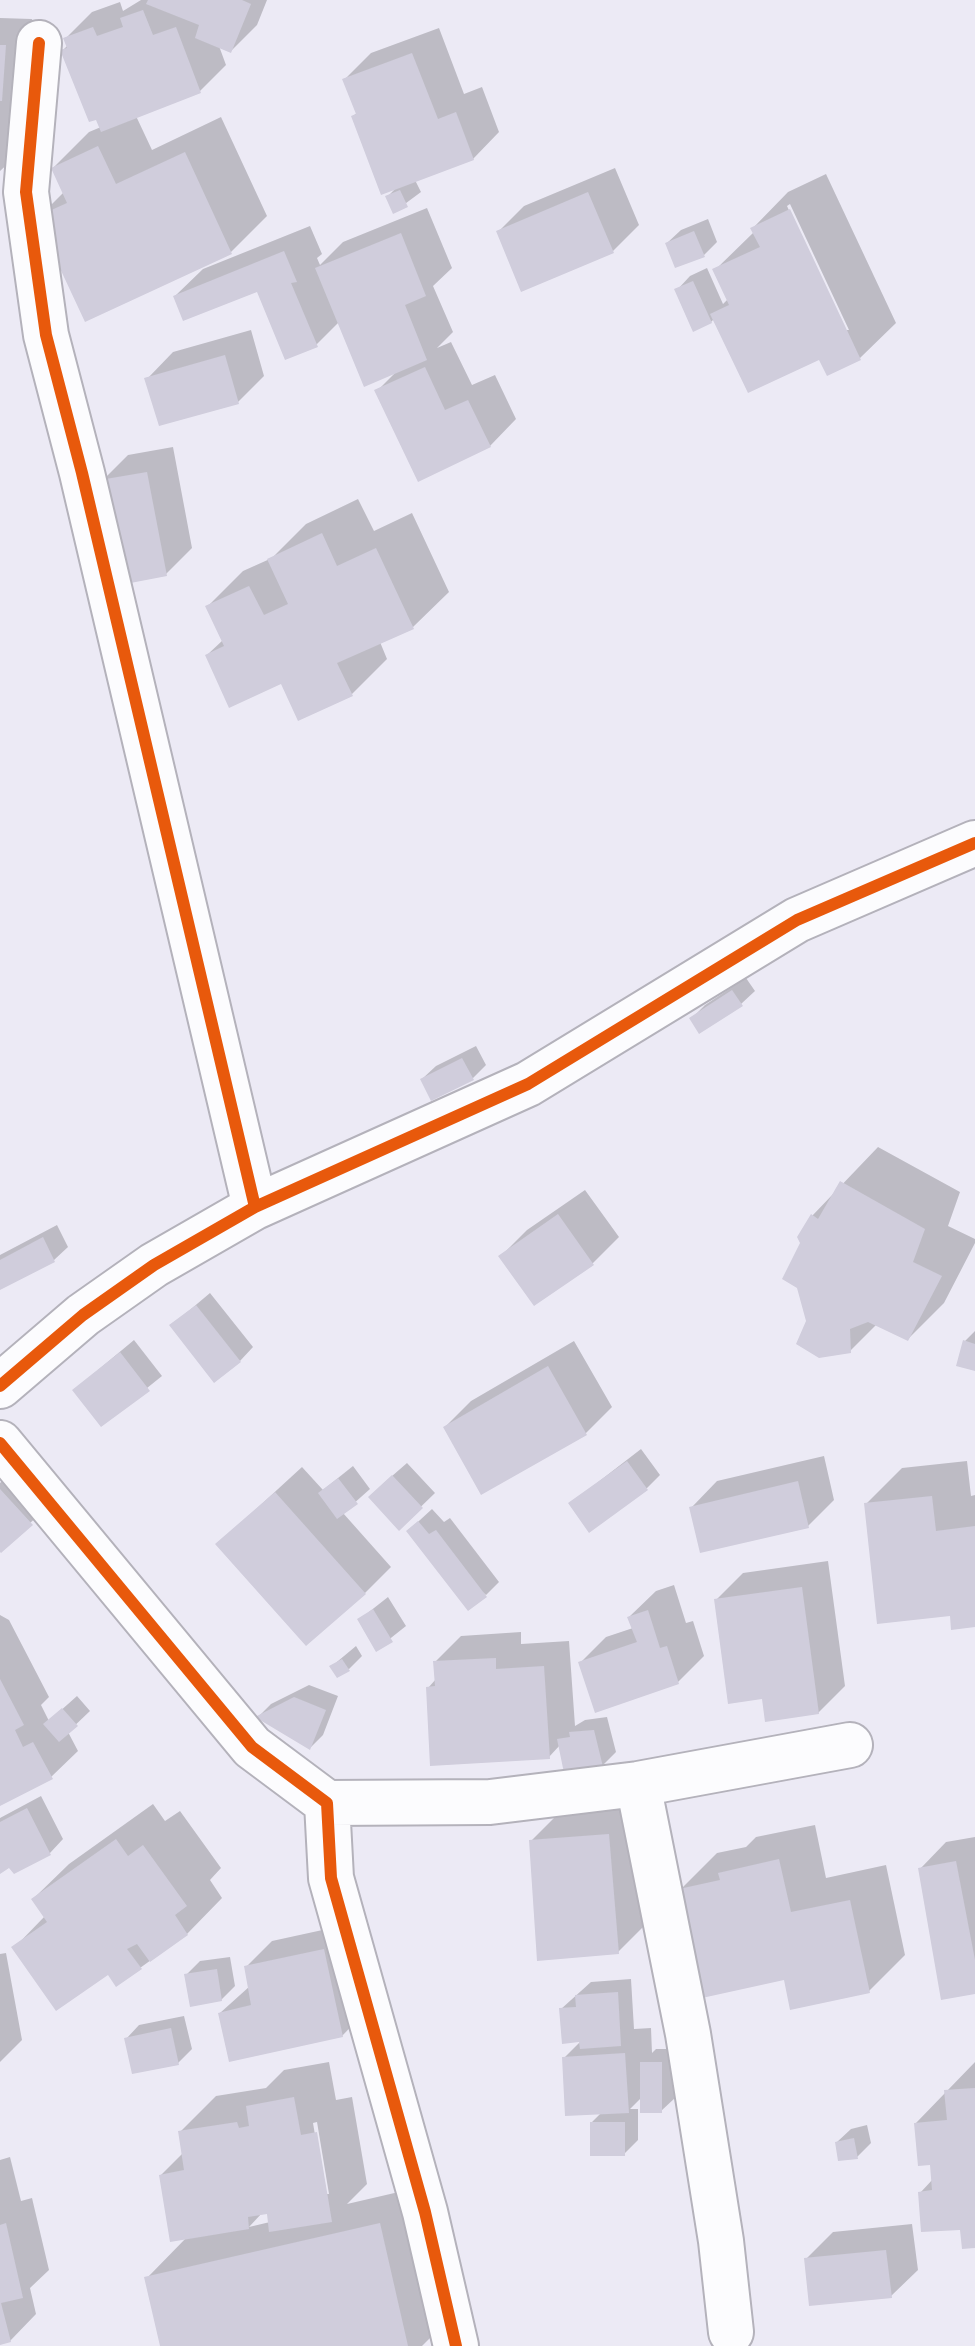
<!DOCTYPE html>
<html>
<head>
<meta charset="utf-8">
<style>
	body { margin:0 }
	canvas { display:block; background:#eceaf5 }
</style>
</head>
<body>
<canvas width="975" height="2346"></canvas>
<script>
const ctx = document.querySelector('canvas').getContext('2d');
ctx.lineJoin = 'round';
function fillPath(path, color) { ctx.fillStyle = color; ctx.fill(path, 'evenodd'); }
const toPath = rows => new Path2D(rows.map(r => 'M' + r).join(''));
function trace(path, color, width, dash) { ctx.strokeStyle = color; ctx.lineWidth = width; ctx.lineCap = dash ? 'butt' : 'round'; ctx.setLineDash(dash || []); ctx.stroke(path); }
fillPath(toPath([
	[141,0,267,0,257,25,231,51,219,46,226,65,200,91,136,116,152,150,221,117,267,216,231,252,86,320,38,218,64,192,53,168,89,132,101,127,62,51,68,45,65,39,92,12,120,2,123,11],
	[0,18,32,19,24,127,29,144,0,171],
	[439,28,464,94,482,87,499,132,473,159,415,180,421,192,394,212,387,197,397,187,353,116,358,112,345,79,371,53],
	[615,168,639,225,613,251,498,232,524,206],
	[826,174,896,323,860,358,820,357,715,318,711,322,677,290,690,276,707,268,723,304,728,299,715,270,754,232,753,228,788,192],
	[790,204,849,330,845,330,787,206],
	[427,208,452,268,433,286,453,332,437,348,451,342,472,385,495,375,516,419,490,446,377,391,397,371,339,322,316,345,258,289,175,296,203,269,310,226,322,254,317,258,320,265,343,242],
	[708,219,717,242,704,255,667,243,681,230],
	[251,330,264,376,238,402,147,379,173,352],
	[173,447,192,548,166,574,102,481,128,455],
	[358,499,374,531,412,513,449,592,413,627,380,642,387,659,351,695,282,681,207,655,223,640,207,607,243,571,272,558,306,524],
	[746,978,755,991,741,1004,691,1019,705,1005],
	[476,1046,486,1065,473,1078,422,1079,436,1066],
	[878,1147,960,1192,948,1226,975,1239,975,1243,944,1303,908,1339,877,1324,850,1351,808,1322,812,1216],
	[585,1190,619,1237,593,1263,535,1303,501,1256,527,1230],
	[57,1225,68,1247,54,1260,0,1288,0,1255],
	[210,1293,253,1347,240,1361,172,1325],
	[975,1331,975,1369,965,1341],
	[134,1340,162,1376,101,1425,74,1390],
	[574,1341,612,1407,586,1433,482,1492,445,1427,471,1401],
	[641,1449,660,1475,647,1488,571,1503],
	[824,1456,834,1500,808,1526,691,1508,717,1481],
	[967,1461,971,1496,975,1495,975,1625,952,1614,866,1504,902,1468],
	[407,1463,435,1493,399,1528,384,1483],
	[353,1466,370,1489,343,1513,391,1567,365,1593,218,1544,302,1467,323,1490],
	[11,1473,45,1510,0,1549,0,1483],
	[432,1509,444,1522,450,1518,499,1582,486,1595,408,1531],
	[828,1561,845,1686,818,1713,764,1697,716,1600,743,1573],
	[674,1585,686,1623,693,1621,704,1656,678,1682,580,1663,606,1637,633,1628,629,1617,656,1591],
	[388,1597,406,1626,377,1649,360,1619],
	[0,1615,9,1620,49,1697,41,1705,49,1721,77,1696,90,1711,68,1732,78,1751,51,1777,0,1803],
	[521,1632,521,1644,569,1641,575,1726,585,1720,607,1717,616,1752,602,1766,560,1745,549,1757,428,1688,436,1679,435,1662,461,1636],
	[356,1646,362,1656,349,1669,332,1666],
	[309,1685,338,1696,323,1735,310,1748,258,1717,271,1704],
	[41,1796,63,1839,50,1853,0,1871,0,1818],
	[153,1804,165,1821,180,1811,221,1868,210,1880,222,1898,187,1934,140,1968,108,1972,14,1948,45,1916,33,1899,69,1864],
	[635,1808,644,1926,618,1952,531,1841,557,1815],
	[815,1825,826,1878,886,1865,905,1955,869,1991,786,1977,681,1889,717,1853,746,1847,756,1837],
	[975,1837,975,1992,920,1869,946,1842],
	[350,1924,368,2009,342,2036,220,2013,250,1986,246,1967,272,1941],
	[6,1953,22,2040,0,2062,0,1954],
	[230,1957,235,1986,221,2000,186,1975,200,1961],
	[631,1979,634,2029,651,2028,652,2053,656,2049,675,2049,675,2098,661,2111,642,2097,630,2109,638,2109,638,2140,624,2154,592,2122,602,2112,564,2058,582,2040,561,2009,591,1982],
	[184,2016,192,2049,178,2063,126,2039,139,2025],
	[329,2062,336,2100,352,2097,367,2184,347,2204,416,2188,446,2322,422,2346,162,2346,147,2278,187,2237,161,2175,183,2153,180,2132,216,2096,266,2088,284,2070],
	[317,2122,329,2194,325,2194,313,2123],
	[268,2211,270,2222,249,2227,263,2212],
	[975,2062,975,2246,962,2228,920,2193,933,2179,932,2163,916,2123],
	[867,2125,871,2143,857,2157,837,2142,851,2129],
	[10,2157,21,2201,32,2198,49,2270,30,2288,36,2314,10,2341,0,2343,0,2160],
	[912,2224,918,2270,891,2296,806,2259,833,2232]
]), '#0003');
fillPath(toPath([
	[148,0,242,0,251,4,231,53,195,38,199,25,146,4],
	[143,10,153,35,176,27,201,93,101,132,96,120,89,122,60,50,67,48,63,38,93,27,97,36,123,27,120,18],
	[0,45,6,45,2,101,0,101],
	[412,53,438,119,456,112,474,160,381,195,351,116,356,114,342,79],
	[98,146,116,184,185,152,232,254,85,322,36,217,67,203,51,168],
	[400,190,408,207,393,214,385,196],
	[588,192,614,253,521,292,496,231],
	[790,209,861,360,827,376,819,360,748,393,710,314,729,305,712,269,760,247,750,228],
	[694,231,705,257,675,268,665,243],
	[401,233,426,296,405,305,427,360,364,387,315,268],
	[284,251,297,282,291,283,318,347,285,360,257,292,183,321,173,296],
	[693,281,712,323,693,332,674,289],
	[225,355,239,404,159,426,144,378],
	[425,367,445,410,468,400,491,447,418,482,374,390],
	[147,472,167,576,120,585,100,480],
	[322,533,337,566,376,548,414,629,337,663,353,696,298,721,281,684,229,708,205,655,224,646,205,606,249,586,264,615,288,604,267,559],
	[732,990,743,1006,699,1034,689,1018],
	[462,1058,474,1080,431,1101,420,1079],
	[840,1181,925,1229,913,1262,942,1276,908,1341,868,1322,850,1329,851,1353,819,1358,796,1344,806,1321,797,1288,782,1279,800,1243,797,1237,811,1214,818,1219],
	[558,1214,594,1265,534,1306,498,1256],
	[43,1237,55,1262,0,1290,0,1260],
	[196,1305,241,1362,214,1383,169,1325],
	[963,1340,975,1344,975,1371,956,1366],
	[120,1352,150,1391,101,1427,72,1390],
	[548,1366,587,1435,481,1495,443,1427],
	[627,1461,648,1490,589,1533,568,1503],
	[392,1475,423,1508,399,1531,368,1497],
	[338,1478,358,1504,337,1519,318,1493],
	[798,1481,809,1528,700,1553,689,1507],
	[0,1489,33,1525,1,1553,0,1552],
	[275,1492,366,1594,306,1646,215,1544],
	[932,1496,936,1531,975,1526,975,1627,951,1630,950,1616,877,1624,864,1503],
	[418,1521,429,1534,436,1530,487,1597,468,1611,406,1531],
	[802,1587,819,1714,765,1722,762,1699,728,1704,714,1599],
	[373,1609,393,1642,376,1652,357,1619],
	[648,1610,660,1648,667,1646,679,1684,595,1713,578,1662,637,1642,627,1617],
	[496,1658,496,1669,544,1666,550,1759,430,1766,426,1687,435,1686,433,1661],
	[342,1659,350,1671,337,1678,329,1666],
	[0,1679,24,1725,15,1730,23,1747,33,1742,53,1779,0,1806],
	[294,1697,326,1710,310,1750,255,1717],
	[62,1708,78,1726,59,1742,43,1724],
	[594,1730,603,1767,564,1773,557,1739,570,1737,569,1732],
	[27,1808,51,1855,14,1874,9,1868,0,1874,0,1822],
	[609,1834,619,1954,537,1961,529,1840],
	[116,1839,128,1856,143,1845,187,1906,175,1915,188,1935,150,1962,137,1944,127,1949,142,1969,116,1987,108,1975,56,2011,11,1947,47,1922,31,1899],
	[779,1859,791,1912,850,1900,870,1993,790,2010,784,1980,702,1998,679,1889,720,1880,718,1873],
	[956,1861,975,1960,975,1994,941,2000,918,1868],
	[324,1949,343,2037,229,2062,218,2013,251,2005,244,1966],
	[217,1969,222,2001,190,2007,184,1974],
	[618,1992,621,2046,580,2049,579,2042,562,2044,559,2008,576,2007,575,1995],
	[171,2028,179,2065,132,2074,124,2038],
	[625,2053,629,2113,565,2116,562,2057],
	[640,2062,662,2062,662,2113,640,2113],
	[975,2088,975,2248,962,2249,960,2230,921,2232,918,2192,932,2190,930,2165,918,2166,914,2123,947,2120,944,2090],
	[294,2097,301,2135,317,2132,332,2222,269,2232,267,2214,248,2217,249,2229,170,2242,159,2175,184,2170,178,2131,237,2122,239,2128,249,2126,246,2106],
	[590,2122,625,2122,625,2156,590,2156],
	[854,2138,858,2159,838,2161,835,2142],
	[6,2223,23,2298,1,2303,11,2342,0,2345,0,2225],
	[380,2223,408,2346,160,2346,144,2277],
	[886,2250,892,2298,809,2306,804,2258]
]), '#d0cddc');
const street = toPath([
	[39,43,26,192,46,335,82,473,255,1207],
	[0,1386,83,1315,154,1265,255,1207,528,1084,797,920,975,843],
	[0,1443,252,1747,327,1803,331,1878,425,2212,456,2346],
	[638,1784,688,2034,721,2241,731,2332],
	[327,1803,490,1802,638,1784,850,1745]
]);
trace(street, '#b4b2bb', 48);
trace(street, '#fcfcfe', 44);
trace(toPath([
	[39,43,26,192,46,335,82,473,255,1207],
	[0,1386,83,1315,154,1265,255,1207,528,1084,797,920,975,843],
	[0,1443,252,1747,327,1803,331,1878,425,2212,456,2346]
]), '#e8590c', 12);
</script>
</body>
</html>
